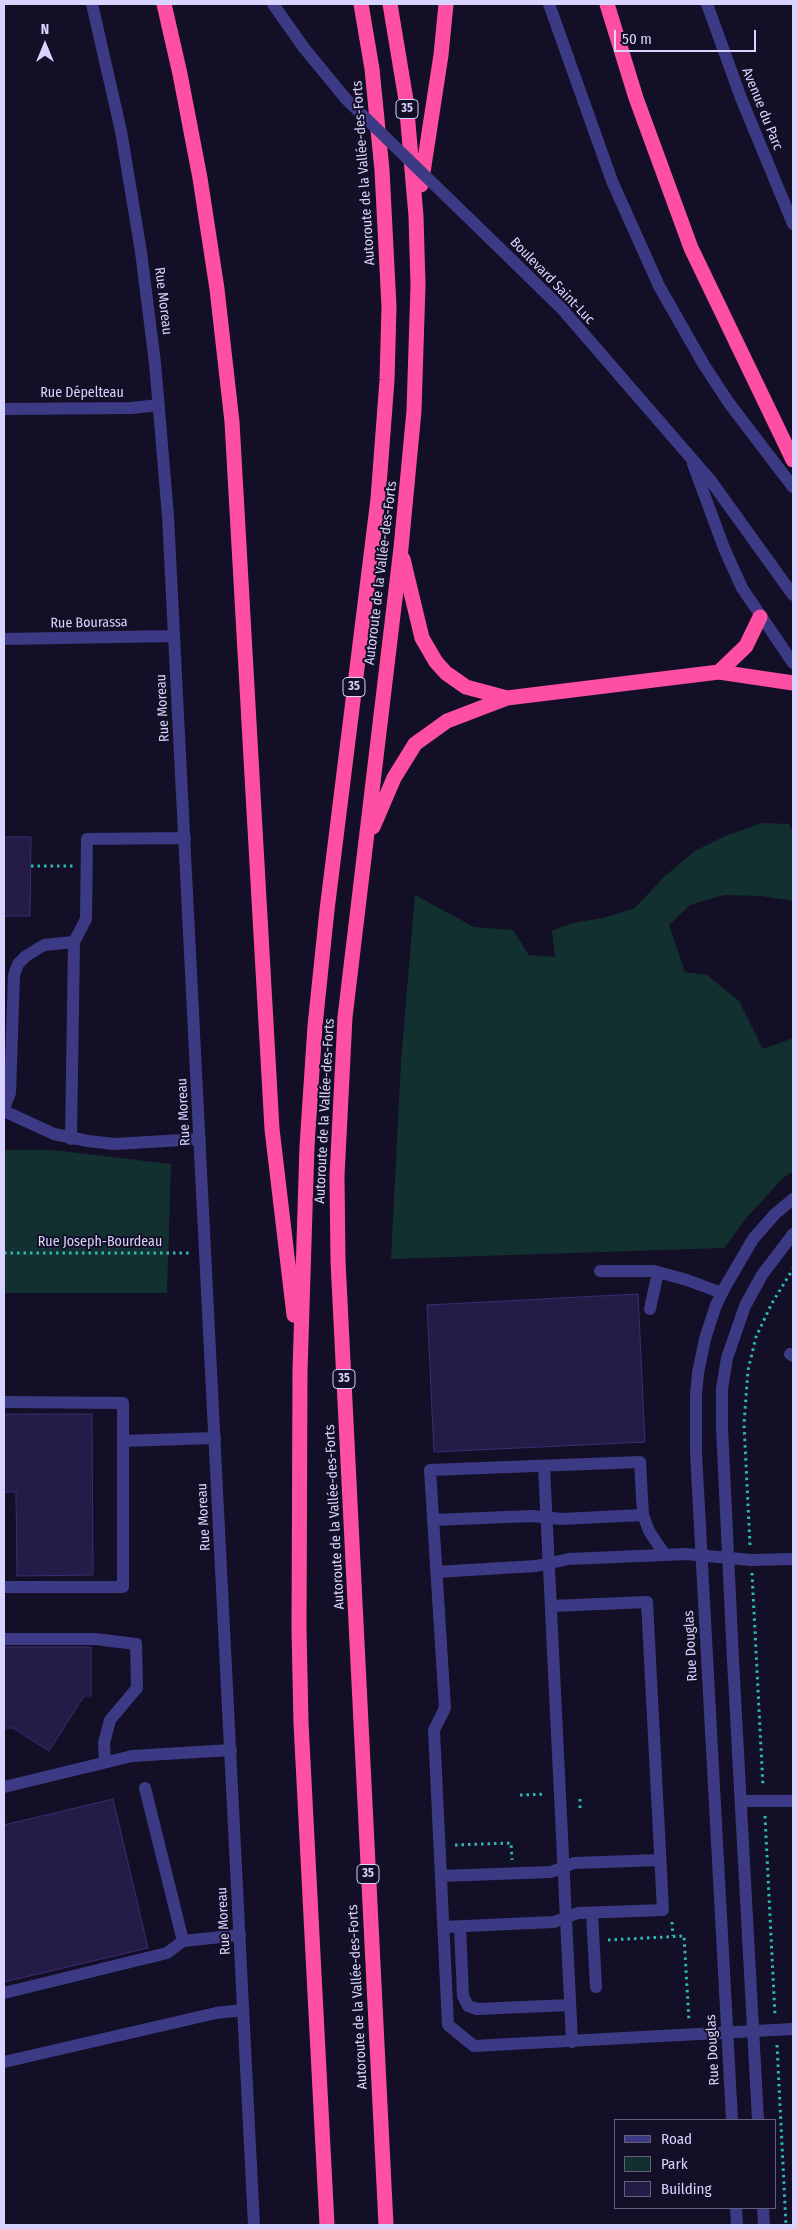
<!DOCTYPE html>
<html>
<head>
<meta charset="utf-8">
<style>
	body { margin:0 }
	#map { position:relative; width:797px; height:2229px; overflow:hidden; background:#130f26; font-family:"Fira Sans Condensed",sans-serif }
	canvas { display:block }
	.frame { position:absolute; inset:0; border:5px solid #d9d4ff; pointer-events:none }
	.legend { position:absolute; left:614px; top:2119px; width:162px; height:90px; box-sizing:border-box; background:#130f26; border:1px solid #625e7d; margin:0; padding:6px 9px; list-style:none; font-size:15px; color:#d9d4ff }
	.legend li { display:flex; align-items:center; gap:10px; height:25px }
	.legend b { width:25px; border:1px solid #625e7d }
	.north { position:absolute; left:20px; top:20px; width:50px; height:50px; -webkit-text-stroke:4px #130f26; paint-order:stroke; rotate:0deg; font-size:14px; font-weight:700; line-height:20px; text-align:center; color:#d9d4ff }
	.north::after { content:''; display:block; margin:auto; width:18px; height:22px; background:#d9d4ff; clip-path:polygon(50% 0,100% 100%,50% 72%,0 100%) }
	.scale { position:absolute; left:614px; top:30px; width:142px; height:22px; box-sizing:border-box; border:2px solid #d9d4ff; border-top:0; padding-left:6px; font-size:15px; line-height:18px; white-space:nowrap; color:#d9d4ff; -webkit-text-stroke:4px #130f26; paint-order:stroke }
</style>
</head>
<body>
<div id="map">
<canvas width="797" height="2229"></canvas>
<div class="frame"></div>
<ul class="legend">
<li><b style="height:6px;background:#3d3a85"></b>Road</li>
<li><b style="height:14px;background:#12302f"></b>Park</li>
<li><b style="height:14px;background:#241b47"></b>Building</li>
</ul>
<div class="north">N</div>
<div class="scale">50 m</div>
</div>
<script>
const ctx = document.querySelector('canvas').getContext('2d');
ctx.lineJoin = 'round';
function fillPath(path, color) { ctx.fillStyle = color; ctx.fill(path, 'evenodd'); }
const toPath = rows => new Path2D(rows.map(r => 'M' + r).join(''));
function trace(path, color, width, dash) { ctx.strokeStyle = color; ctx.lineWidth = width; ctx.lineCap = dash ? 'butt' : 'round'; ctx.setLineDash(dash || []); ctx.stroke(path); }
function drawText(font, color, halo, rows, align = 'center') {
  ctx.font = font + ' "Fira Sans Condensed",sans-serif'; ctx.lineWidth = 4; ctx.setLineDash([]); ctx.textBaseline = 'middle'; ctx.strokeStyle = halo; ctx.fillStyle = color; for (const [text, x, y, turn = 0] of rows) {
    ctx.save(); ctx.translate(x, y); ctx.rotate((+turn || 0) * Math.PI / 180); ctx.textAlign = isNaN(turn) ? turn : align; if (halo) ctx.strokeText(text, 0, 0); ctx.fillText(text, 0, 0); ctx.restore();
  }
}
fillPath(toPath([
	[761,823,789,824,793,832,793,901,761,896,724,895,690,905,669,925,685,972,707,975,739,1001,763,1049,793,1038,793,1172,785,1176,748,1216,724,1248,391,1259,401,1061,415,895,474,927,513,930,529,955,555,957,552,931,572,923,603,918,635,908,665,876,695,851,725,836],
	[4,1150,52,1150,171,1164,167,1293,4,1293]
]), '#12302f');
const building = toPath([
	[4,837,31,837,30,916,4,916,4,837],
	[638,1294,645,1442,434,1452,427,1305,638,1294],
	[4,1414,92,1414,93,1575,17,1576,16,1492,4,1492,4,1414],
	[4,1647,91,1647,91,1696,84,1696,49,1751,13,1728,4,1728,4,1647],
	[113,1799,148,1948,4,1982,4,1825,113,1799]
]);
fillPath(building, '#241b47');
trace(building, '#3b2d73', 1);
trace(toPath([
	[31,866,73,866],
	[4,1253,190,1253],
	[750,1545,744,1424,748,1370,756,1337,772,1303,793,1269],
	[752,1573,763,1787],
	[520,1795,546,1794],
	[580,1799,580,1812],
	[765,1816,775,2016],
	[455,1845,511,1843,512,1860],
	[672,1922,673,1936],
	[608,1940,684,1936,689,2021],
	[777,2045,786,2225]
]), '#2fb8b0', 3, [2.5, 4]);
trace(toPath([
	[92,4,121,131,141,252,155,363,168,516,254,2225],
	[273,4,304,48,346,99],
	[549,4,612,181,659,286,704,365,729,403,793,487],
	[707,4,741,98,793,224],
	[513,261,563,310,711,481,793,595],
	[4,409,131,408,159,405],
	[693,464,724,548,742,588,793,663],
	[4,639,174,636],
	[4,1108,10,1093,14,975,18,964,26,956,44,945,74,942],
	[4,1111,54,1134,88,1141,114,1144,200,1139],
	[71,1139,74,942,86,919,87,839,185,838],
	[600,1271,654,1271,687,1280,722,1293],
	[650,1309,658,1272],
	[790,1354,793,1356],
	[4,1402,123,1403,123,1441],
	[544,1466,572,2042],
	[433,1520,532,1516,562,1519,643,1515],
	[665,1555,649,1531,643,1515,640,1462,430,1470,445,1708,434,1730,448,2025,474,2046,793,2029],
	[436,1572,536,1566,569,1559,686,1554,751,1560,793,1559],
	[4,1587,123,1587,123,1441,215,1438],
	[4,1639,95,1639,136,1644,137,1688,110,1720,104,1743,105,1761],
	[4,1787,132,1756,231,1750],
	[145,1788,183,1941,240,1935],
	[741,1801,793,1801],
	[441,1876,551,1872,574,1863,660,1860],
	[592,1913,596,1987],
	[443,1927,554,1922,578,1913,663,1910,647,1602,551,1606],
	[460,1927,463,1996,468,2006,477,2009,570,2005],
	[4,1993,167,1953,183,1941],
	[4,2062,216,2013,243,2010],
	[732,2120,696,1453,696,1395,698,1373,705,1339,716,1305,725,1287,753,1239,775,1214,793,1199],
	[758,2120,733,1660,722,1428,722,1389,727,1358,745,1306,762,1275,793,1234],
	[736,2208,737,2225],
	[763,2208,764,2225]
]), '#3d3a85', 12);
trace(toPath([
	[164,4,180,74,200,178,217,289,232,422,272,1129,294,1315],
	[607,4,636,98,691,248,793,460],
	[421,185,441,55,446,4],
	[403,559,422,638,436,662,446,673,466,687,507,698],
	[719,672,746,646,760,617],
	[373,827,394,778,415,744,447,721,507,698,719,672,793,683],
	[327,2225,301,1723,299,1629,300,1371,307,1146,315,1026,327,910,378,499,387,380,389,307,382,170,372,69,361,4],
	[386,2225,338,1261,337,1176,345,1017,401,548,414,411,418,285,416,216,406,100,390,4]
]), '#ff4fa3', 15);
trace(toPath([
	[346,99,513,261]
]), '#3d3a85', 12);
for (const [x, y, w] of [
	[407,109,22],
	[354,687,22],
	[344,1379,22],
	[368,1874,22]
]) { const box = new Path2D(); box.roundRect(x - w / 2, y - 9.5, w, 19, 4); ctx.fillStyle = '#130f26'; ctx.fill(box); trace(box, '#d9d4ff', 1); }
drawText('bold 12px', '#d9d4ff', null, [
	["35",407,109],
	["35",354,687],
	["35",344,1379],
	["35",368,1874]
]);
drawText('14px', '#d9d4ff', '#130f26', [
	["Avenue du Parc",762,109,68],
	["Autoroute de la Vallée-des-Forts",364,173,-94],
	["Boulevard Saint-Luc",552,281,46],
	["Rue Moreau",163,301,83],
	["Rue Dépelteau",82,393],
	["Autoroute de la Vallée-des-Forts",381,573,-83],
	["Rue Bourassa",89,623,-1],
	["Rue Moreau",163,708,-93],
	["Autoroute de la Vallée-des-Forts",325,1111,-87],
	["Rue Moreau",184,1112,-93],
	["Rue Joseph-Bourdeau",100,1242],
	["Rue Moreau",204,1517,-93],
	["Autoroute de la Vallée-des-Forts",335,1517,-93],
	["Rue Douglas",691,1646,-93],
	["Rue Moreau",224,1921,-93],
	["Autoroute de la Vallée-des-Forts",358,1997,-93],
	["Rue Douglas",713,2050,-93]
]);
</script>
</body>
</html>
